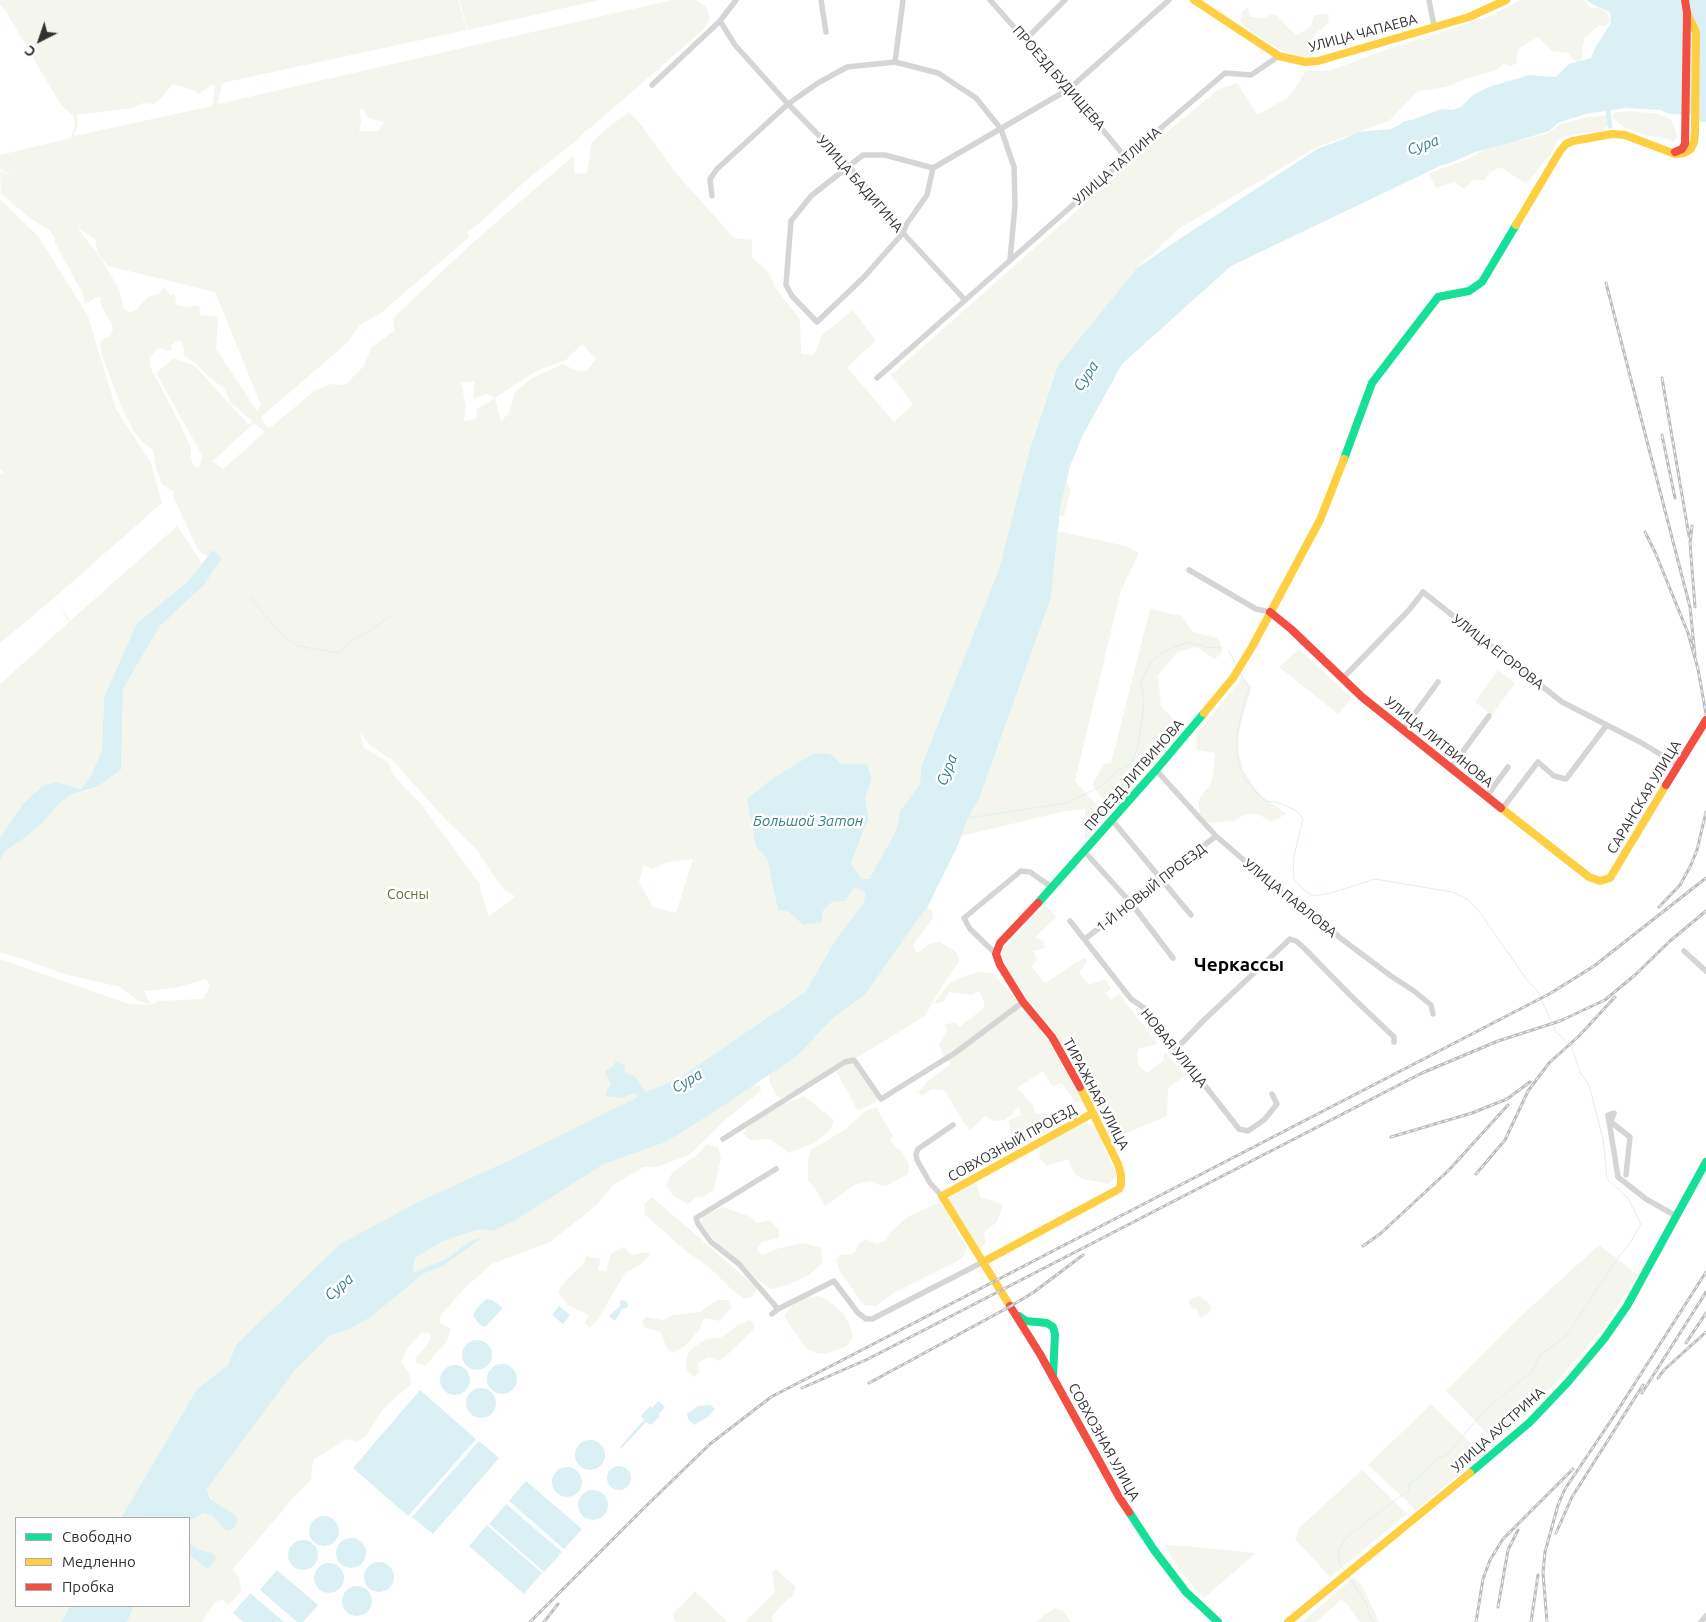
<!DOCTYPE html>
<html>
<head>
<meta charset="utf-8">
<style>
	body { margin:0 }
	#map { position:relative; width:1706px; height:1622px; overflow:hidden; background:#fff; font-family:Ubuntu,sans-serif }
	canvas { display:block }
	.legend { position:absolute; left:15px; top:1517px; width:175px; height:90px; box-sizing:border-box; background:#fff; border:1px solid #adadad; margin:0; padding:6px 9px; list-style:none; font-size:15px; color:#313131 }
	.legend li { display:flex; align-items:center; gap:10px; height:25px }
	.legend b { width:25px; border:1px solid #adadad }
	.north { position:absolute; left:15px; top:15px; width:50px; height:50px; -webkit-text-stroke:4px #fff; paint-order:stroke; rotate:221deg; font-size:14px; font-weight:700; line-height:20px; text-align:center; color:#313131 }
	.north::after { content:''; display:block; margin:auto; width:18px; height:22px; background:#313131; clip-path:polygon(50% 0,100% 100%,50% 72%,0 100%) }
</style>
</head>
<body>
<div id="map">
<canvas width="1706" height="1622"></canvas>
<ul class="legend">
<li><b style="height:6px;background:#16e098"></b>Свободно</li>
<li><b style="height:6px;background:#ffcf43"></b>Медленно</li>
<li><b style="height:6px;background:#f24e42"></b>Пробка</li>
</ul>
<div class="north">С</div>
</div>
<script>
const ctx = document.querySelector('canvas').getContext('2d');
ctx.lineJoin = 'round';
function fillPath(path, color) { ctx.fillStyle = color; ctx.fill(path, 'evenodd'); }
const toPath = rows => new Path2D(rows.map(r => 'M' + r).join(''));
function trace(path, color, width, dash) { ctx.strokeStyle = color; ctx.lineWidth = width; ctx.lineCap = dash ? 'butt' : 'round'; ctx.setLineDash(dash || []); ctx.stroke(path); }
function drawText(font, color, halo, rows, align = 'center') {
  ctx.font = font + ' Ubuntu,sans-serif'; ctx.lineWidth = 5; ctx.setLineDash([]); ctx.textBaseline = 'middle'; ctx.strokeStyle = halo; ctx.fillStyle = color; for (const [text, x, y, turn = 0] of rows) {
    ctx.save(); ctx.translate(x, y); ctx.rotate((+turn || 0) * Math.PI / 180); ctx.textAlign = isNaN(turn) ? turn : align; if (halo) ctx.strokeText(text, 0, 0); ctx.fillText(text, 0, 0); ctx.restore();
  }
}
fillPath(toPath([
	[0,0,458,0,467,30,222,83,218,104,672,0,696,0,706,7,710,17,705,28,593,126,585,131,576,141,530,177,476,226,467,232,469,237,380,314,361,324,346,344,261,417,265,425,270,428,315,390,331,384,345,385,364,366,371,348,395,330,393,318,468,247,573,156,575,174,587,173,592,142,606,129,629,112,642,126,676,173,734,238,752,240,752,257,768,272,777,290,800,319,801,354,814,355,822,335,853,310,876,341,847,367,894,422,913,404,891,375,1152,144,1219,89,1237,83,1257,115,1289,97,1306,71,1329,71,1385,50,1491,16,1520,0,1584,0,1591,9,1598,7,1607,12,1610,22,1604,26,1599,25,1585,38,1582,49,1583,57,1578,62,1573,60,1569,53,1552,51,1538,37,1518,49,1516,64,1509,66,1504,63,1497,70,1468,78,1446,87,1418,91,1389,121,1317,147,1180,228,1137,268,1058,365,1029,452,999,569,921,767,920,784,900,811,896,831,869,879,861,878,851,865,864,829,869,819,865,798,872,779,867,764,842,764,830,754,756,847,767,859,778,910,789,912,803,925,822,921,822,912,832,902,845,901,855,887,865,891,864,903,838,936,805,992,676,1080,644,1092,635,1076,622,1098,635,1093,639,1097,510,1160,422,1200,236,1345,228,1365,197,1389,121,1518,16,1518,16,1606,70,1606,61,1622,0,1622,0,959,129,1004,150,1005,138,1001,120,987,64,974,29,961,0,952,0,684,69,622,54,598,0,643,0,474,4,473,0,469,0,199,39,237,88,316,116,409,151,463,162,503,54,598,70,621,177,526,202,563,187,582,137,623,104,697,102,750,95,770,83,792,97,787,121,770,123,689,160,626,204,585,222,558,213,551,207,557,198,550,173,496,174,491,171,490,162,484,156,469,153,450,143,443,133,430,122,408,102,356,100,341,110,336,113,329,111,323,101,305,100,297,96,297,86,304,84,302,83,294,55,243,55,238,50,231,30,218,1,194,0,171,14,176,0,169,0,155,71,138,75,124,73,116,61,105,3,7,0,5],
	[173,84,193,90,199,94,210,86,215,85,212,106,74,136,78,125,77,115,132,108,143,103,154,104,163,96],
	[360,109,363,109,368,118,384,122,378,131,359,131,361,122],
	[78,222,81,230,95,239,98,254,108,266,215,292,261,405,257,411,216,349,218,317,200,315,200,307,195,305,189,307,177,305,175,301,176,297,174,294,170,295,164,287,158,294,148,297,137,309,131,312,126,311,123,307,119,289,102,260,80,231],
	[177,341,181,341,184,348,184,356,195,363,209,377,225,389,230,402,252,421,249,425,195,366,174,358,156,373,202,455,200,466,194,467,191,458,191,449,183,430,151,368,150,358,155,351,160,348,168,351,172,350,171,346],
	[582,344,596,359,586,371,575,370,563,364,532,378,515,392,509,413,501,421,495,398,536,371,566,360],
	[475,381,473,399,487,394,495,398,477,409,476,419,464,421,466,406,461,383],
	[254,423,265,432,223,469,213,461],
	[360,733,372,747,392,760,446,820,475,848,505,891,515,896,510,901,489,916,481,893,480,884,421,804,394,776,388,762,364,748],
	[693,859,676,913,653,907,639,882,644,865,653,869,665,863],
	[206,979,210,986,203,999,158,1001,151,1005,144,991,175,988],
	[459,0,600,0,468,30],
	[1248,7,1250,17,1266,18,1270,14,1277,15,1287,27,1297,35,1311,26,1314,15,1329,14,1328,23,1314,35,1312,59,1303,59,1280,50,1250,31,1240,21,1242,12],
	[1630,111,1659,114,1672,120,1677,137,1674,142,1662,137,1644,135,1622,126,1613,119,1613,113],
	[1606,115,1608,125,1602,132,1582,133,1568,136,1557,141,1550,155,1526,184,1501,167,1490,172,1485,180,1474,180,1464,189,1454,182,1436,188,1429,173,1468,159,1484,150,1546,134,1561,124,1583,118],
	[1066,482,1071,490,1064,516,1059,517],
	[1058,531,1126,546,1139,553,1121,590,1075,781,1104,813,1098,828,1085,840,1085,809,1066,811,961,836,968,818,979,799,1051,598],
	[1150,609,1182,616,1193,632,1217,638,1220,642,1222,652,1215,659,1196,647,1178,652,1158,675,1161,706,1183,729,1111,810,1092,785,1104,764,1111,763],
	[1299,649,1352,698,1338,714,1279,667],
	[1498,670,1515,683,1492,715,1475,702],
	[1243,677,1252,687,1244,711,1238,737,1238,749,1243,770,1256,790,1264,798,1287,814,1271,822,1258,814,1252,814,1242,816,1234,821,1209,823,1200,814,1198,801,1203,793,1210,786,1213,775,1215,753,1197,750,1196,734],
	[1045,905,1056,917,1035,937,1044,941,1045,948,1033,951,1037,959,1032,967,1045,983,1085,957,1087,961,1079,973,1089,985,1105,979,1111,989,1106,993,1111,1000,1119,994,1158,1044,1139,1049,1137,1054,1139,1066,1147,1073,1163,1061,1165,1052,1186,1075,1168,1088,1167,1116,1110,1140,1056,1035,1004,967,1003,949],
	[927,908,932,910,933,918,913,945,917,953,929,944,940,942,957,953,959,962,942,986,925,1016,858,1057,844,1060,807,1086,781,1098,776,1095,769,1080,769,1074,797,1056,833,1018,865,995,916,922],
	[978,972,993,973,1017,1001,1046,1038,1084,1101,1076,1102,1061,1083,1053,1087,1043,1071,1017,1088,1032,1104,1036,1114,1048,1113,1058,1115,1062,1124,1022,1146,1011,1133,1008,1121,1021,1115,1019,1107,1005,1120,994,1121,985,1116,970,1130,964,1123,945,1091,932,1089,922,1096,918,1093,928,1081,951,1064,944,1056,939,1045,947,1031,944,1025,955,1022,959,1027,984,1008,984,1002,979,991,972,995,949,992,943,1002,933,1004,950,983,959,978],
	[853,1061,877,1097,877,1101,858,1111,836,1071],
	[754,1085,760,1086,761,1091,725,1120,689,1155,657,1167,644,1167,613,1185,597,1205,550,1242,492,1264,467,1286,441,1315,439,1322,451,1329,447,1341,425,1366,417,1363,415,1358,428,1344,431,1334,422,1332,408,1348,401,1361,409,1373,411,1384,383,1409,366,1436,356,1442,347,1439,313,1460,311,1480,293,1498,233,1569,239,1577,241,1592,229,1605,222,1599,215,1602,202,1622,127,1622,134,1606,189,1606,189,1554,212,1553,197,1549,189,1543,189,1523,191,1520,203,1513,213,1516,224,1529,207,1489,295,1370,331,1335,348,1330,423,1274,443,1266,481,1239,470,1241,448,1258,412,1274,415,1258,443,1241,480,1229,493,1231,514,1221,604,1164,666,1142,714,1112],
	[804,1096,834,1120,831,1129,814,1143,789,1153,770,1139,750,1140,743,1133,751,1124,784,1104],
	[876,1107,893,1136,890,1139,897,1149,900,1149,909,1164,908,1174,886,1186,877,1184,872,1181,856,1184,825,1206,815,1188,808,1180,808,1160,811,1150,846,1129,864,1112],
	[1086,1122,1096,1129,1117,1175,1109,1184,1082,1179,1074,1173,1068,1159,1047,1166,1039,1157,1042,1143],
	[707,1144,718,1147,721,1158,714,1189,703,1198,696,1197,688,1204,673,1196,666,1185,672,1173,697,1155],
	[975,1181,981,1198,992,1200,1003,1205,997,1222,984,1232,986,1244,978,1250,948,1200,953,1192],
	[652,1197,757,1288,753,1296,745,1299,732,1290,708,1266,687,1252,645,1215,644,1204],
	[938,1203,944,1207,967,1248,964,1256,958,1261,894,1293,876,1306,865,1305,860,1301,840,1271,836,1261,837,1258,840,1255,853,1254,856,1251,857,1245,866,1239,877,1244,885,1241,890,1233,907,1217],
	[723,1207,751,1217,756,1223,770,1220,779,1230,779,1238,762,1242,757,1249,762,1255,776,1249,803,1243,821,1248,823,1262,809,1275,788,1285,770,1289,758,1280,742,1263,723,1250,700,1222,704,1215],
	[1599,1245,1638,1275,1602,1330,1541,1399,1496,1443,1446,1391,1522,1315],
	[623,1247,632,1255,649,1252,650,1256,640,1265,625,1273,597,1321,590,1328,585,1323,589,1315,567,1305,558,1291,567,1279,584,1263,586,1256,601,1259,598,1270,606,1271,611,1254],
	[818,1296,826,1299,843,1313,849,1324,853,1336,850,1342,845,1347,826,1354,816,1353,806,1348,788,1323,785,1316,788,1310,793,1305,805,1298],
	[1199,1296,1208,1302,1212,1307,1210,1312,1202,1317,1199,1317,1196,1308,1192,1309,1189,1303,1189,1300],
	[717,1300,728,1300,731,1308,720,1321,705,1318,701,1324,700,1329,685,1346,673,1353,668,1350,660,1332,644,1327,642,1321,647,1317,663,1320,673,1315,700,1312],
	[750,1320,755,1325,753,1330,725,1357,719,1361,709,1357,698,1362,699,1373,694,1377,687,1371,686,1359,690,1350,706,1339,722,1337,738,1325],
	[1431,1404,1483,1455,1416,1510,1368,1465],
	[1362,1470,1407,1514,1330,1577,1295,1539,1299,1528],
	[1164,1545,1185,1546,1256,1553,1204,1598,1182,1573],
	[776,1569,796,1587,793,1596,787,1600,772,1616,773,1622,745,1622,775,1592,772,1573],
	[1353,1578,1362,1585,1379,1622,1360,1622,1346,1603,1341,1600,1316,1622,1302,1622],
	[695,1591,728,1622,676,1622,673,1614],
	[1055,1608,1063,1611,1071,1622,1036,1622,1044,1615]
]), '#f4f6ed');
fillPath(toPath([
	[1586,0,1706,0,1706,122,1695,122,1695,115,1670,114,1660,110,1625,108,1585,114,1558,123,1549,131,1514,142,1475,152,1453,162,1440,166,1231,266,1122,364,1083,435,1070,466,1060,509,1051,598,979,799,968,818,958,845,927,908,916,922,865,995,833,1018,797,1056,714,1112,666,1142,604,1164,514,1221,493,1231,480,1229,443,1241,415,1258,413,1273,448,1258,470,1241,482,1238,443,1266,423,1274,372,1316,348,1330,331,1335,295,1370,207,1489,210,1499,236,1516,238,1521,233,1529,229,1531,224,1529,213,1516,203,1513,191,1520,189,1523,189,1518,121,1518,197,1389,228,1365,236,1345,340,1244,422,1200,510,1160,638,1097,635,1093,622,1098,606,1096,607,1090,611,1085,605,1071,613,1066,616,1061,625,1066,625,1073,635,1076,645,1092,676,1080,805,992,838,936,864,903,865,892,855,887,845,901,832,902,822,912,822,922,803,925,789,912,778,910,767,859,756,847,747,799,772,779,814,753,830,754,842,764,867,764,872,779,865,798,869,820,864,829,851,864,861,878,869,879,896,831,900,811,920,784,921,767,999,569,1029,452,1058,365,1137,268,1175,242,1317,149,1344,139,1357,132,1391,129,1401,124,1404,121,1412,120,1441,109,1452,110,1461,107,1473,95,1486,88,1529,75,1556,77,1569,64,1591,58,1595,48,1611,23,1610,12,1592,4],
	[213,550,222,558,204,585,160,626,123,689,121,770,97,787,72,794,59,803,43,822,27,836,4,852,0,862,0,838,23,804,43,786,56,782,81,789,92,774,102,750,104,697,137,623,187,582],
	[486,1299,492,1300,501,1306,502,1309,485,1327,480,1325,473,1316,476,1309],
	[622,1300,627,1301,628,1306,626,1308,622,1309,615,1321,609,1316,620,1306,620,1303],
	[559,1306,570,1315,563,1324,552,1315],
	'462 1355a15 15 0 1 1 30 0a15 15 0 1 1-30 0Z',
	'487 1379a15 15 0 1 1 30 0a15 15 0 1 1-30 0Z',
	'440 1380a15 15 0 1 1 30 0a15 15 0 1 1-30 0Z',
	'466 1403a15 15 0 1 1 30 0a15 15 0 1 1-30 0Z',
	[420,1390,476,1439,408,1516,353,1468],
	[658,1401,665,1407,659,1414,660,1416,651,1425,646,1422,621,1449,620,1447,644,1420,641,1416,650,1406,652,1408],
	[710,1405,715,1409,709,1416,694,1425,688,1419,687,1414,698,1406],
	'575 1455a15 15 0 1 1 30 0a15 15 0 1 1-30 0Z',
	[479,1441,499,1458,433,1534,412,1517],
	'607 1478a12 12 0 1 1 24 0a12 12 0 1 1-24 0Z',
	'552 1482a15 15 0 1 1 30 0a15 15 0 1 1-30 0Z',
	[526,1481,582,1529,564,1549,509,1501],
	'578 1505a15 15 0 1 1 30 0a15 15 0 1 1-30 0Z',
	[506,1504,562,1552,544,1572,489,1524],
	'309 1531a15 15 0 1 1 30 0a15 15 0 1 1-30 0Z',
	[487,1525,542,1573,524,1594,469,1546],
	'336 1553a15 15 0 1 1 30 0a15 15 0 1 1-30 0Z',
	'288 1555a15 15 0 1 1 30 0a15 15 0 1 1-30 0Z',
	[189,1543,197,1549,212,1553,216,1558,210,1567,206,1568,189,1554],
	'364 1577a15 15 0 1 1 30 0a15 15 0 1 1-30 0Z',
	'314 1578a15 15 0 1 1 30 0a15 15 0 1 1-30 0Z',
	[277,1570,318,1605,303,1622,297,1622,260,1590],
	'342 1601a15 15 0 1 1 30 0a15 15 0 1 1-30 0Z',
	[250,1593,284,1622,243,1622,233,1613],
	[70,1606,134,1606,127,1622,61,1622]
]), '#dbf0f4');
trace(toPath([
	[250,597,279,632,297,646,340,653,353,639,363,635,389,617],
	[1229,651,1237,667],
	[1240,673,1249,688,1242,710,1237,736,1237,754,1239,765,1245,779,1257,793,1266,801,1280,803,1297,811,1303,819,1293,860,1294,879,1303,889,1313,896,1331,893,1375,879,1452,892,1467,899,1478,910,1525,977,1538,992,1556,1032,1572,1047,1580,1073,1589,1085,1603,1139,1607,1179,1628,1198,1641,1224,1630,1243,1617,1259,1566,1336,1540,1355,1532,1371,1484,1411,1447,1455,1437,1459,1419,1478,1410,1483,1409,1490,1346,1537,1338,1553,1340,1564,1345,1572],
	[968,818,1067,803,1101,786,1119,770,1131,764,1138,746,1142,720,1144,700,1141,683,1149,664,1163,652,1187,642,1206,647,1222,648],
	[1349,1577,1367,1605,1369,1615,1373,1622]
]), '#dbf0f4', 1);
trace(toPath([
	[1608,111,1610,126]
]), '#dbf0f4', 5);
trace(toPath([
	[821,0,826,32],
	[990,0,1069,89,1126,158],
	[1429,0,1434,26],
	[720,21,735,45,788,104,850,167,903,233,965,300],
	[1026,39,1065,0],
	[895,62,903,0],
	[652,85,720,21,736,0],
	[933,168,927,195,906,225,903,233,864,277,817,322,792,296,786,285,791,221,811,196,863,155,885,155,933,168,1069,89,1169,0],
	[712,196,710,179,717,169,788,104,818,83,847,67,895,62,938,73,976,98,1001,129,1014,167,1015,205,1010,260],
	[877,378,1126,158,1225,73,1251,75,1279,56],
	[1189,570,1256,609,1270,612],
	[1343,678,1409,610,1423,592,1562,702,1640,742,1678,765],
	[1403,730,1438,682],
	[1450,769,1489,716],
	[1156,770,1216,836,1277,889,1322,920,1339,937,1391,976,1414,991,1431,1005,1433,1014],
	[1486,797,1508,767],
	[1502,809,1538,762,1554,776,1566,779,1606,726],
	[1112,820,1191,915],
	[1084,851,1131,903,1173,958],
	[1070,921,1131,999,1144,1008,1239,1129,1248,1131,1264,1120,1277,1104,1272,1094],
	[1085,939,1216,836],
	[1684,951,1706,971],
	[996,954,970,929,964,918,1021,871,1030,872,1053,888],
	[1176,1049,1204,1020,1290,939,1296,941,1304,948,1350,995,1394,1037,1394,1042],
	[723,1139,845,1062,854,1060,881,1099,955,1053,1023,1002],
	[776,1169,696,1218,698,1224,711,1242,739,1264,778,1309],
	[1626,1175,1630,1137,1611,1122,1614,1113,1608,1115,1618,1177,1646,1199,1676,1216],
	[942,1196,930,1183,917,1160,916,1154,918,1149,953,1125],
	[772,1314,778,1309,834,1281,858,1313,866,1319,872,1319,983,1262],
	[1701,1622,1706,1616]
]), '#d5d5d5', 5.5);
trace(toPath([
	[1344,459,1372,383,1438,297,1469,291,1482,282,1516,225],
	[1038,903,1156,770,1204,713],
	[1019,1316,1026,1321,1047,1323,1053,1327,1055,1334,1053,1376],
	[1470,1473,1530,1422,1568,1382,1604,1339,1627,1306,1706,1162],
	[1129,1512,1154,1550,1186,1592,1218,1622]
]), '#16e098', 8);
trace(toPath([
	[1194,0,1279,56,1305,62,1318,61,1469,17,1506,0],
	[1516,225,1560,151,1566,144,1573,141,1612,134,1625,135,1675,154,1684,153,1691,149,1694,142,1695,132,1696,32,1687,13],
	[1204,713,1233,678,1252,647,1320,520,1344,459],
	[1501,808,1589,877,1600,881,1610,878,1666,785],
	[983,1262,1119,1189,1121,1185,1121,1175,1118,1164,1080,1087],
	[1010,1306,942,1196,1093,1113],
	[1288,1622,1470,1473]
]), '#ffcf43', 8);
trace(toPath([
	[1675,152,1682,149,1685,144,1687,13,1685,0],
	[1270,612,1291,629,1362,697,1501,808],
	[1666,785,1706,720],
	[1038,903,1000,943,996,954,1000,965,1023,1002,1052,1037,1080,1087],
	[1010,1306,1040,1354,1119,1497,1129,1512]
]), '#f24e42', 8);
const rail = toPath([
	[1606,283,1690,607,1695,656],
	[1662,378,1689,536],
	[1662,435,1675,498],
	[1692,526,1690,543,1695,607],
	[1645,532,1655,552,1688,633,1698,669,1706,714],
	[1659,907,1680,885,1690,867,1697,850,1706,812],
	[1391,1137,1472,1113,1507,1099,1530,1082],
	[1476,1174,1505,1140,1528,1091,1549,1063,1579,1036,1615,997],
	[1363,1246,1380,1234,1449,1170,1508,1105],
	[1686,1343,1706,1313],
	[1658,1378,1664,1370,1706,1332],
	[869,1383,1011,1306,1034,1292,1083,1255],
	[802,1388,868,1359,1422,1073,1498,1041,1560,1021,1605,1000,1635,975,1670,941,1706,911],
	[1642,1393,1706,1292],
	[1556,1533,1572,1497,1643,1385],
	[1498,1607,1508,1550,1518,1530],
	[530,1622,643,1509,710,1444,771,1397,1551,993,1594,966,1706,878],
	[544,1622,558,1604],
	[1476,1622,1483,1579,1490,1560,1503,1539,1573,1469],
	[1531,1622,1538,1575],
	[1547,1622,1543,1573,1545,1552,1558,1505,1565,1489,1614,1416,1706,1272]
]);
trace(rail, '#bdbdbd', 3);
trace(rail, '#fff', 1, [4]);
drawText('14px', '#313131', '#fff', [
	["УЛИЦА ЧАПАЕВА",1363,33,-15],
	["ПРОЕЗД БУДИЩЕВА",1059,78,49],
	["УЛИЦА ТАТЛИНА",1117,166,-41],
	["УЛИЦА БАДИГИНА",860,184,49],
	["УЛИЦА ЕГОРОВА",1498,652,38],
	["УЛИЦА ЛИТВИНОВА",1439,742,39],
	["ПРОЕЗД ЛИТВИНОВА",1134,775,-49],
	["САРАНСКАЯ УЛИЦА",1644,797,-59],
	["1-Й НОВЫЙ ПРОЕЗД",1151,888,-38],
	["УЛИЦА ПАВЛОВА",1290,898,39],
	["НОВАЯ УЛИЦА",1174,1048,51],
	["ТИРАЖНАЯ УЛИЦА",1096,1094,62],
	["СОВХОЗНЫЙ ПРОЕЗД",1012,1143,-29],
	["УЛИЦА АУСТРИНА",1498,1430,-42],
	["СОВХОЗНАЯ УЛИЦА",1104,1442,61]
]);
drawText('14px', '#60703b', '#fff', [
	["Сосны",408,894]
]);
drawText('italic 15px', '#367e8a', '#fff', [
	["Сура",1423,145,-19],
	["Сура",1086,376,-56],
	["Сура",947,770,-69],
	["Большой Затон",808,821],
	["Сура",687,1081,-30],
	["Сура",339,1287,-41]
]);
drawText('bold 19px', '#000', '#fff', [
	["Черкассы",1239,965]
]);
</script>
</body>
</html>
